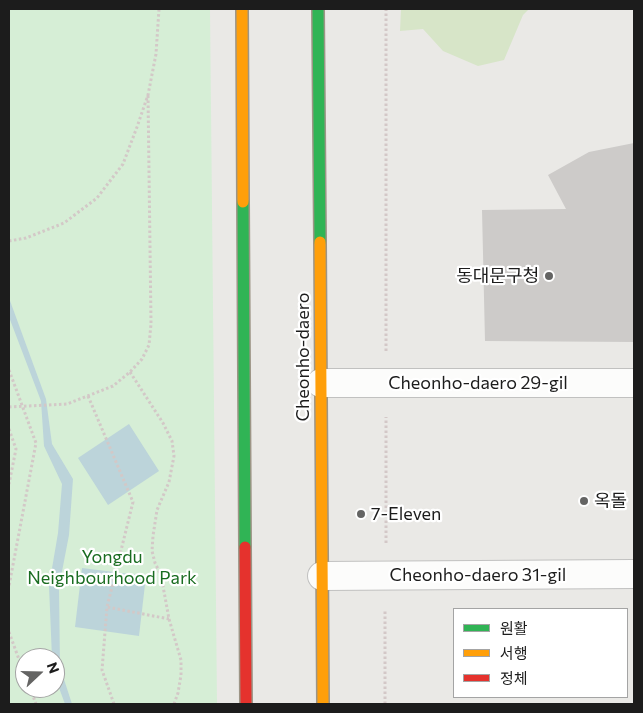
<!DOCTYPE html>
<html>
<head>
<meta charset="utf-8">
<style>
	body { margin:0 }
	#map { position:relative; width:643px; height:713px; overflow:hidden; background:#eae9e6; font-family:Commissioner,"Noto Sans KR",sans-serif }
	canvas { display:block }
	.frame { position:absolute; inset:0; border:10px solid #1c1c1c; pointer-events:none }
	.legend { position:absolute; left:453px; top:608px; width:175px; height:90px; box-sizing:border-box; background:#fff; border:1px solid #a4a4a4; margin:0; padding:6px 9px; list-style:none; font-size:15px; color:#1c1c1c }
	.legend li { display:flex; align-items:center; gap:10px; height:25px }
	.legend b { width:25px; border:1px solid #a4a4a4 }
	.north { position:absolute; left:15px; top:648px; width:50px; height:50px; box-sizing:border-box; background:#fff; border:1px solid #a4a4a4; border-radius:50%; rotate:69deg; font-size:14px; font-weight:700; line-height:20px; text-align:center; color:#1c1c1c }
	.north::after { content:''; display:block; margin:auto; width:18px; height:22px; background:#646463; clip-path:polygon(50% 0,100% 100%,50% 72%,0 100%) }
</style>
</head>
<body>
<div id="map">
<canvas width="643" height="713"></canvas>
<div class="frame"></div>
<ul class="legend">
<li><b style="height:6px;background:#30b455"></b>원활</li>
<li><b style="height:6px;background:#ff9f0a"></b>서행</li>
<li><b style="height:6px;background:#e5322d"></b>정체</li>
</ul>
<div class="north">N</div>
</div>
<script>
const ctx = document.querySelector('canvas').getContext('2d');
ctx.lineJoin = 'round';
function fillPath(path, color) { ctx.fillStyle = color; ctx.fill(path, 'evenodd'); }
const toPath = rows => new Path2D(rows.map(r => 'M' + r).join(''));
function trace(path, color, width, dash) { ctx.strokeStyle = color; ctx.lineWidth = width; ctx.lineCap = dash ? 'butt' : 'round'; ctx.setLineDash(dash || []); ctx.stroke(path); }
function drawText(font, color, halo, rows, align = 'center') {
  ctx.font = font + ' Commissioner,"Noto Sans KR",sans-serif'; ctx.lineWidth = 4.5; ctx.setLineDash([]); ctx.textBaseline = 'middle'; ctx.strokeStyle = halo; ctx.fillStyle = color; for (const [text, x, y, turn = 0] of rows) {
    ctx.save(); ctx.translate(x, y); ctx.rotate((+turn || 0) * Math.PI / 180); ctx.textAlign = isNaN(turn) ? turn : align; if (halo) ctx.strokeText(text, 0, 0); ctx.fillText(text, 0, 0); ctx.restore();
  }
}
fillPath(toPath([
	[401,9,529,9,523,15,504,60,478,66,443,51,423,29,400,31]
]), '#d7e5c8');
fillPath(toPath([
	[9,9,210,9,217,704,9,704],
	[25,658,55,658,55,688,25,688]
]), '#d6eed6');
fillPath(toPath([
	[9,298,46,399,52,444,73,479,69,535,59,587,60,667,72,704,65,704,55,677,55,658,52,658,49,586,58,533,62,484,44,446,41,401,9,317],
	[129,424,159,471,108,505,78,458],
	[82,568,146,576,139,636,75,627]
]), '#bcd4da');
fillPath(toPath([
	[634,143,634,342,485,341,482,210,566,209,548,175,589,152]
]), '#cdcbc9');
const street = toPath([
	[321,383,634,383],
	[322,576,634,574]
]);
const fast = toPath([
	[318,9,320,242],
	[243,202,245,547]
]);
const slow = toPath([
	[242,9,243,202],
	[320,242,323,704]
]);
const jam = toPath([
	[245,547,246,704]
]);
trace(street, '#c1c1c0', 30);
trace(fast, '#9d9586', 14);
trace(slow, '#9d9586', 14);
trace(jam, '#9d9586', 14);
trace(toPath([
	[9,241,26,238,64,223,97,198,123,164,137,127,148,95,156,54,159,9],
	[386,351,386,9],
	[9,370,36,443,9,586],
	[130,372,163,423,172,441,174,456,169,482,157,510,153,536,152,551,155,563,161,575,169,619,181,660,181,675,178,693,174,704],
	[88,396,133,502,107,607],
	[9,407,67,404,113,386,130,372,142,359,149,345,151,324,148,95],
	[9,429,16,449,9,484],
	[386,543,386,417],
	[9,632,25,676],
	[30,688,36,704],
	[114,704,102,670,107,607,169,619],
	[385,704,385,609]
]), '#d3c8c7', 3, [2.5, 2.5]);
trace(street, '#fcfcfb', 28);
trace(fast, '#30b455', 11);
trace(slow, '#ff9f0a', 11);
trace(jam, '#e5322d', 11);
for (const [x, y, r, color] of [
	[549,276,5,"#646463"],
	[584,501,5,"#646463"],
	[361,514,5,"#646463"]
]) { const dot = new Path2D(); dot.arc(x, y, r, 0, 2 * Math.PI); ctx.fillStyle = color; ctx.fill(dot); trace(dot, '#fff', 2); }
drawText('18px', '#1c1c1c', '#fff', [
	["동대문구청",539,276,"right"],
	["옥돌",594,501],
	["7-Eleven",371,514]
], 'left');
drawText('18px', '#1c1c1c', '#fff', [
	["Cheonho-daero",303,357,-90],
	["Cheonho-daero 29-gil",478,383],
	["Cheonho-daero 31-gil",478,575]
]);
drawText('18px', '#196c20', '#fff', [
	["Yongdu",112,557],
	["Neighbourhood Park",112,578]
]);
</script>
</body>
</html>
